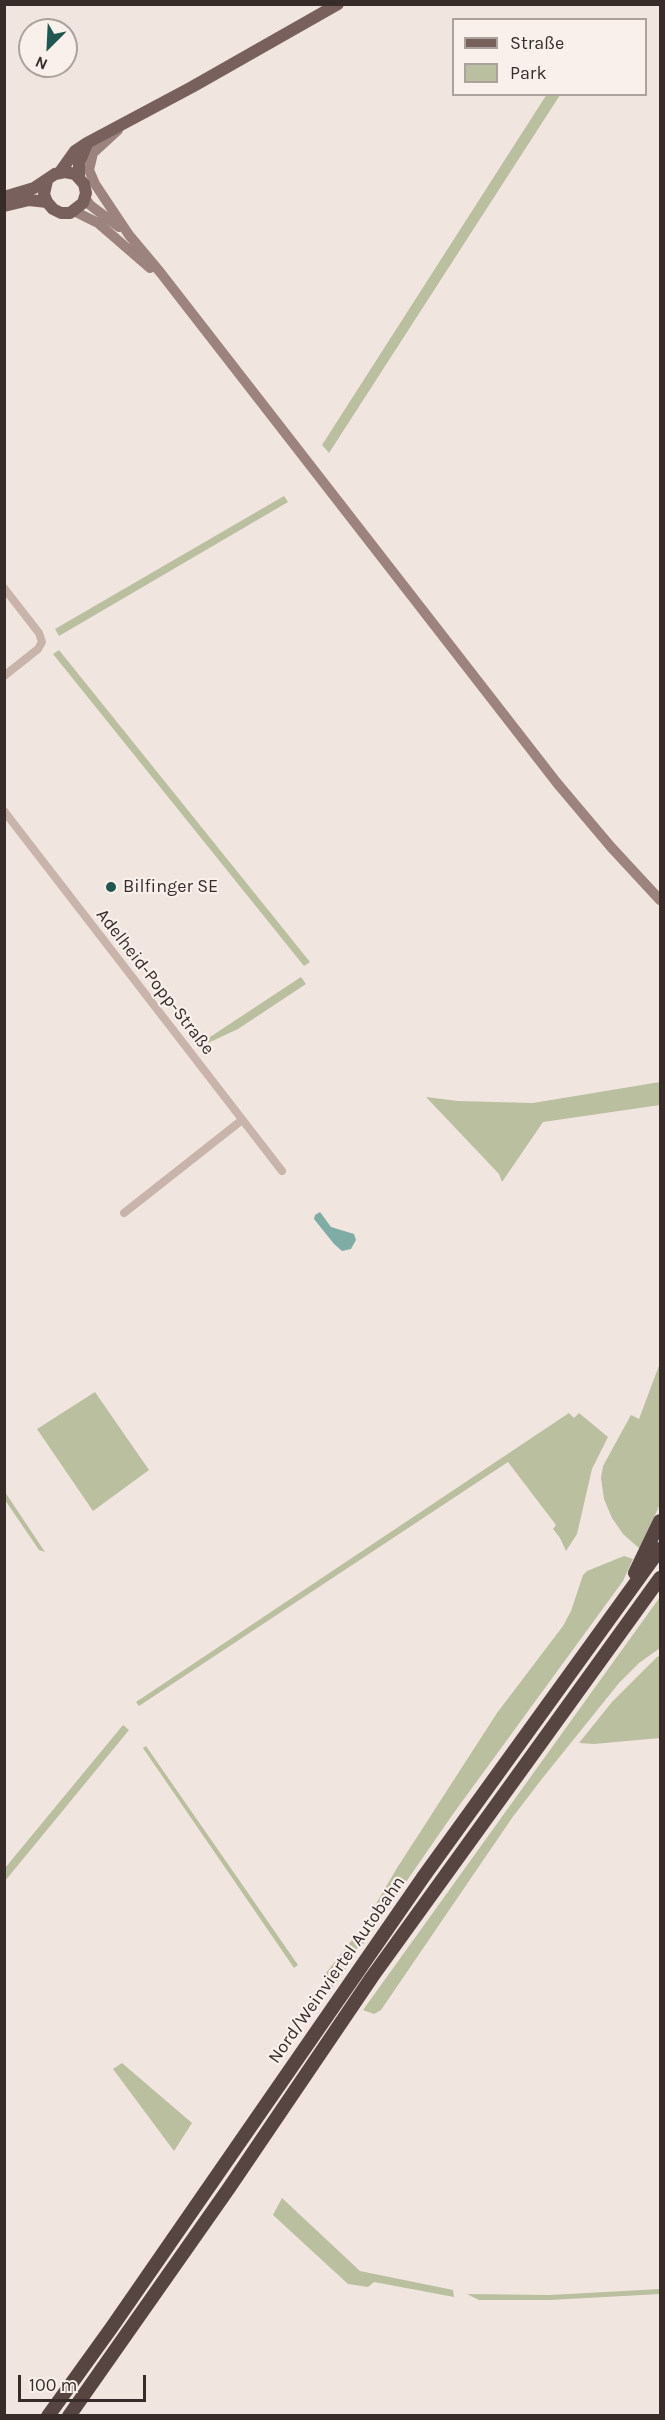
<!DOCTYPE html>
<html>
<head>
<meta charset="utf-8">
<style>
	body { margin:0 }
	#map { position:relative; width:665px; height:2420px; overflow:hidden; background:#f1e5df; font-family:Karla,sans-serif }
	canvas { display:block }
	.frame { position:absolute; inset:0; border:6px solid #372c2a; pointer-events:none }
	.legend { position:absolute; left:452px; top:18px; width:195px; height:78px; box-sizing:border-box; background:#f9f0eb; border:2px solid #aba29e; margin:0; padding:8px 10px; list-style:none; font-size:18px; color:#372c2a }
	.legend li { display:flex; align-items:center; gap:12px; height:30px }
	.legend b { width:30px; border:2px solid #aba29e }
	.north { position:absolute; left:18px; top:18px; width:60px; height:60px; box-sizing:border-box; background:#f9f0eb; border:2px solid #aba29e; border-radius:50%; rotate:204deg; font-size:16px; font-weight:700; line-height:24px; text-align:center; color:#372c2a }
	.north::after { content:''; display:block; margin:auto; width:21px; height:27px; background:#225650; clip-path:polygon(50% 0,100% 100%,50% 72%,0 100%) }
	.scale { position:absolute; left:18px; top:2375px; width:128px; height:27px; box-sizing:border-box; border:3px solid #372c2a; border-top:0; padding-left:8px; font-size:18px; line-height:21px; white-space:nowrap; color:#372c2a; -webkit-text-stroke:4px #f9f0eb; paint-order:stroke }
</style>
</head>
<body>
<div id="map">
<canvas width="665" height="2420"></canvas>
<div class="frame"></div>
<ul class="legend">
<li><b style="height:8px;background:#78615c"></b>Straße</li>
<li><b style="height:16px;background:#babfa0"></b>Park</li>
</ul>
<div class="north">N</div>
<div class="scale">100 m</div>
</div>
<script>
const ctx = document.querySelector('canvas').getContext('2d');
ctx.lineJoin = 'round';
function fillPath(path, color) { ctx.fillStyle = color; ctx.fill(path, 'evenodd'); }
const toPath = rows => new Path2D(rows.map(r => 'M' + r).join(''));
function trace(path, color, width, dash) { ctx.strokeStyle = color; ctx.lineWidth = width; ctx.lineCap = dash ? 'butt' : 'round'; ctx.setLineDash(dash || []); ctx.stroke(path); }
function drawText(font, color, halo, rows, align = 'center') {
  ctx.font = font + ' Karla,sans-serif'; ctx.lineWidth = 4.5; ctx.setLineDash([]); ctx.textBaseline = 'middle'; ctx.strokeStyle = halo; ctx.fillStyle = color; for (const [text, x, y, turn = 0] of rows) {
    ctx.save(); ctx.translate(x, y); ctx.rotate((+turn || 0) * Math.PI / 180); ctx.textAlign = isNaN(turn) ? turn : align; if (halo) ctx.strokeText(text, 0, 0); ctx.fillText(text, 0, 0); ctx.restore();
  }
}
fillPath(toPath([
	[547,94,560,95,329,453,322,445],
	[284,496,288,502,59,636,55,629],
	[59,650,310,962,304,966,53,654],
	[301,977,306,984,238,1029,208,1043,207,1039],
	[660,1082,660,1105,543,1122,502,1182,499,1174,426,1097,458,1101,533,1103],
	[660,1363,660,1504,640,1549,623,1534,612,1518,604,1499,601,1478,603,1466,631,1415,639,1419],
	[95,1392,149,1470,93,1511,37,1429],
	[569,1413,574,1418,579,1413,608,1437,592,1469,577,1534,566,1551,560,1538,553,1529,556,1525,508,1462,139,1706,136,1702],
	[5,1492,45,1552,39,1550,5,1500],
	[624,1556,633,1559,623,1581,453,1814,361,1947,359,1946,343,1967,346,1969,332,1988,326,1973,363,1926,397,1868,497,1713,563,1626,571,1611,583,1575,587,1571],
	[660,1597,660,1648,639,1663,619,1683,541,1780,512,1818,381,2010,374,2014,363,2010],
	[658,1656,660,1658,660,1738,594,1744,579,1743,612,1702],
	[123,1725,129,1730,5,1881,5,1868],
	[146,1746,298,1965,294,1968,143,1748],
	[122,2063,192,2123,174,2151,113,2069],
	[282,2198,360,2271,453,2290,454,2297,374,2282,368,2287,348,2284,273,2215],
	[660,2289,660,2294,550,2300,479,2300,467,2294,550,2295]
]), '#babfa0');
fillPath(toPath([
	[320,1212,331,1227,354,1234,356,1240,351,1249,342,1251,334,1244,314,1219,315,1215]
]), '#80aca6');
trace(toPath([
	[4,588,39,633,42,642,38,649,4,676],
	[4,811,282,1171],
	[124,1213,242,1120]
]), '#c8b4ab', 8);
trace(toPath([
	[118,130,93,153,89,170,95,184,129,235,160,272,557,783,611,847,660,900],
	[85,198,90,205,119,227],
	[74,211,98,223,150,268]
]), '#9c837d', 10);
trace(toPath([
	[60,172,75,151,87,143,192,87,338,4],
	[79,177,79,163,87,144],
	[4,197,34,188,55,174,65,172,75,174,84,184,86,193,83,203,70,213,61,213,53,209,47,202,44,194,47,181],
	[4,206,29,200,47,202]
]), '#78615c', 12);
trace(toPath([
	[635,1573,660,1521],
	[48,2416,112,2327,424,1876,660,1549],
	[69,2416,229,2188,372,1977,660,1578]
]), '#574542', 14);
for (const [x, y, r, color] of [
	[111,887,6,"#225650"]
]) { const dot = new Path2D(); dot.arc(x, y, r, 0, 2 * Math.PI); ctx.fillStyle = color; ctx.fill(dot); trace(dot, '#f9f0eb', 2); }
drawText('18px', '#372c2a', '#f9f0eb', [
	["Bilfinger SE",123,887]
], 'left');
drawText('18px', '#372c2a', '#f9f0eb', [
	["Adelheid-Popp-Straße",155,982,52],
	["Nord/Weinviertel Autobahn",337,1970,-55]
]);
</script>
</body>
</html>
